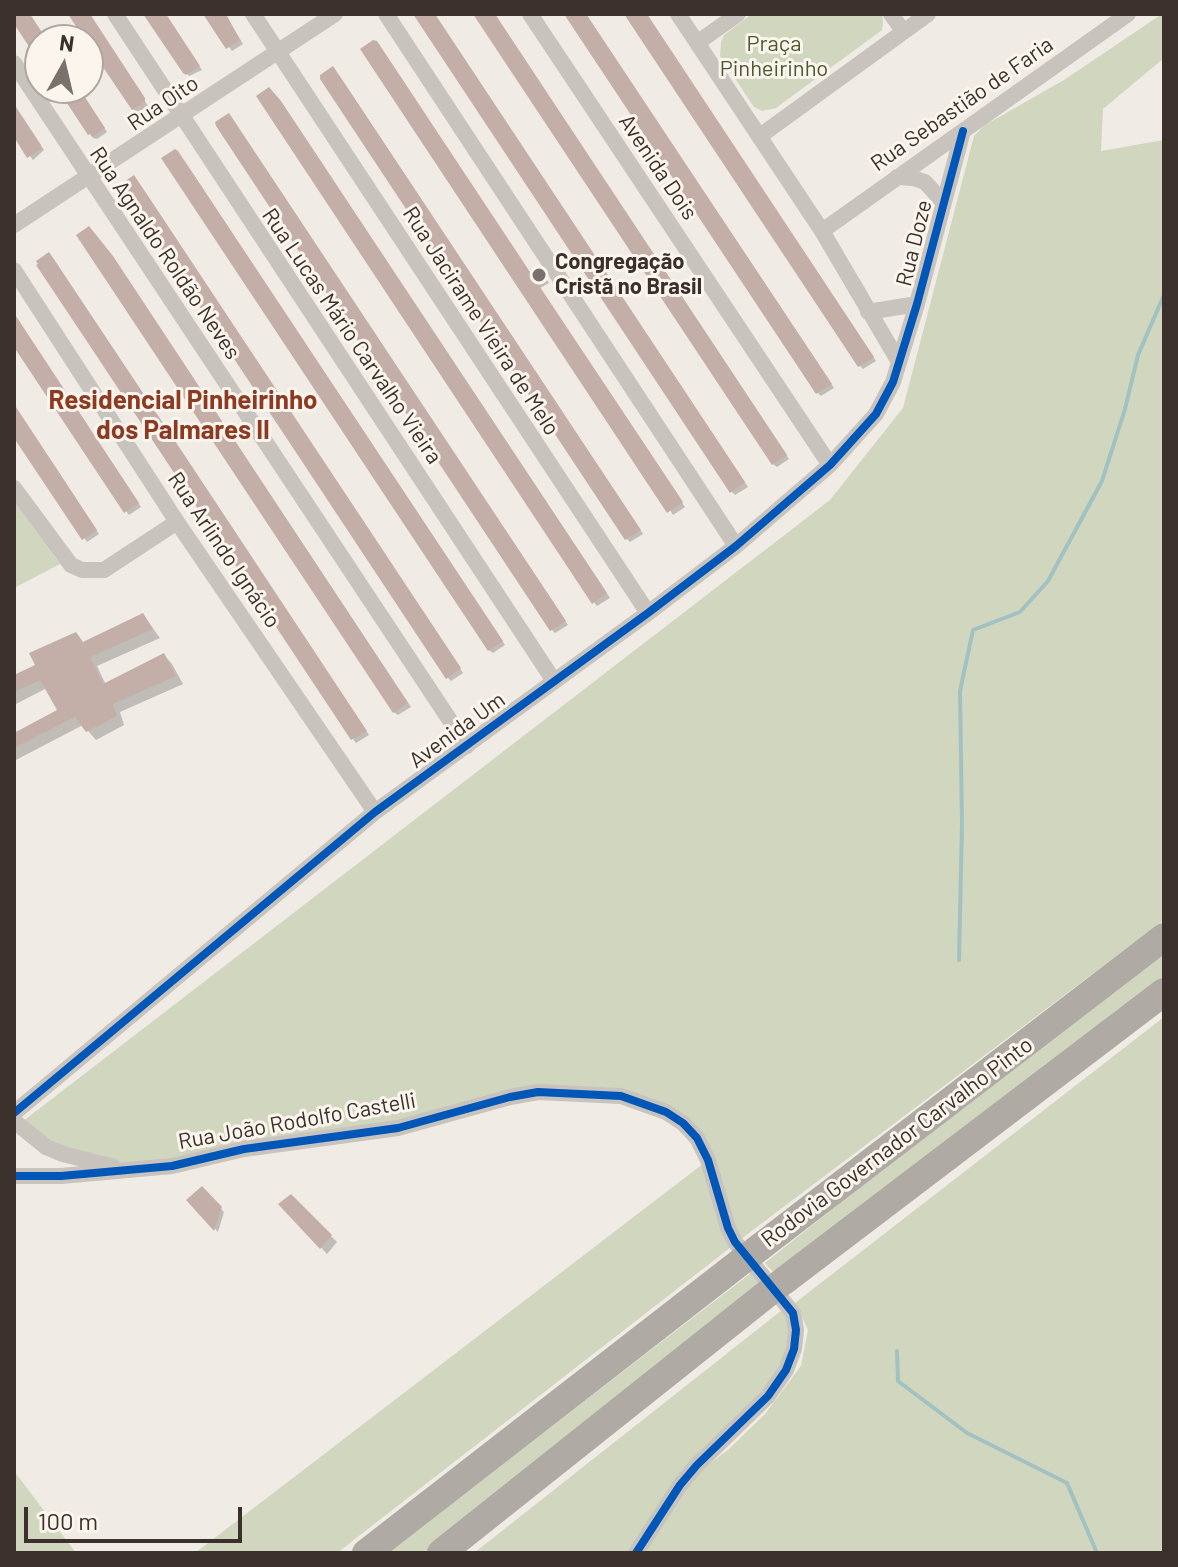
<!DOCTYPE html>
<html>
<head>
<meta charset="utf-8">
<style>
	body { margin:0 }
	#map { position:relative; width:1178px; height:1567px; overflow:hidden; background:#f0ebe5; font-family:Barlow,sans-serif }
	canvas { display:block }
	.frame { position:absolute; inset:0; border:16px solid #3b302b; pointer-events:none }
	.north { position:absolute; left:24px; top:24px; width:80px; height:80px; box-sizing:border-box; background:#fbf5ee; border:2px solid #aea6a0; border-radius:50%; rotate:8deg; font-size:22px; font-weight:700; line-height:32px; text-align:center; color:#3b302b }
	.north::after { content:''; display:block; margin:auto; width:28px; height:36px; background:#7a716c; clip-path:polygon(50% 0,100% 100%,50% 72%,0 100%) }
	.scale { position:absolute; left:24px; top:1507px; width:218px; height:36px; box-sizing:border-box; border:4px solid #3b302b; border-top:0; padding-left:10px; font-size:24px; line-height:28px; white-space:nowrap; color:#3b302b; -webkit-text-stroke:6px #fbf5ee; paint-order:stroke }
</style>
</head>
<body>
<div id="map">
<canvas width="1178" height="1567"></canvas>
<div class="frame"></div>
<div class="north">N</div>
<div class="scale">100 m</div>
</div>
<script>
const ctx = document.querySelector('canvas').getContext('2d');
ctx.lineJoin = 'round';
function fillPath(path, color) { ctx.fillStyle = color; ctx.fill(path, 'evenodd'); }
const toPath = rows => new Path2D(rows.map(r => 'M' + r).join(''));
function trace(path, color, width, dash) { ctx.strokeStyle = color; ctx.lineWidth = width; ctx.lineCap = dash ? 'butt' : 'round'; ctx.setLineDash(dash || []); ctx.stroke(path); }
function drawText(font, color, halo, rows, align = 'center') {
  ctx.font = font + ' Barlow,sans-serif'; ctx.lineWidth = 6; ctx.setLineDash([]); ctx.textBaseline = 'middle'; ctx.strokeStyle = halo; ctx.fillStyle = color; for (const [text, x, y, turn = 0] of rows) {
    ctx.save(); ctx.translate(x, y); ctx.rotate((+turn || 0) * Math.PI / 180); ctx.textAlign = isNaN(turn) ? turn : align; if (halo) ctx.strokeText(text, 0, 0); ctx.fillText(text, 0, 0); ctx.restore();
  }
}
fillPath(toPath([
	[752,14,882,14,883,22,882,30,776,108,762,111,754,107,720,56,721,42,724,35],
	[1162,14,1164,14,1164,58,1103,109,1101,151,1164,140,1164,920,753,1230,337,1553,195,1553,708,1160,683,1123,571,1086,430,1119,123,1171,46,1147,18,1125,830,500,903,408,974,136,985,125,1064,80],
	[14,501,60,564,14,588],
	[1164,952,1164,982,780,1279,765,1263,914,1144],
	[1164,1017,1164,1553,636,1553,680,1485,728,1450,765,1414,801,1366,808,1330,795,1303],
	[751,1273,764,1290,428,1553,387,1553],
	[782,1310,787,1311,792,1330,783,1369,632,1553,474,1553],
	[14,1471,76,1553,14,1553]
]), '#d1d6bf');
fillPath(toPath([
	[70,14,89,14,148,106,137,113,133,109],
	[146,14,165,14,202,70,189,76],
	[206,14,225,14,243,44,232,51],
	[417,14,434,14,748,487,735,495,731,491],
	[475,14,494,14,789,459,777,467,773,464],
	[567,14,586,14,834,388,821,396,818,393],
	[627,14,646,14,876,361,863,369,860,366],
	[337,72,643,534,630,542,627,539],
	[59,88,78,88,107,132,97,139,93,138],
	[14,105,44,150,33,160,14,134],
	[284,107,610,598,597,606,594,602],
	[232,119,568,625,555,633,552,630],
	[182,157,505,645,493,653,489,650],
	[138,181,463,673,451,681,447,677],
	[53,258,369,735,356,743,353,739,38,265],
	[116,262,411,707,398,715,394,712],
	[531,274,543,274,549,283,540,288,685,507,673,515],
	[14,315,141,507,129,515,14,344],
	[14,405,99,534,87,542,14,434],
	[143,615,160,638,97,666,106,685,164,655,172,664,183,684,120,712,124,725,96,740,83,725,14,761,14,735,60,711,47,688,14,705,14,678],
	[202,1189,224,1212,218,1232,188,1200],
	[291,1196,337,1242,327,1254,281,1204]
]), '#0003');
trace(toPath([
	[959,960,962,824,960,691,973,630,1020,612,1048,581,1102,481,1125,409,1138,355,1164,295],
	[897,1351,898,1381,967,1433,1067,1483,1097,1553]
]), '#a1c2c1', 4);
fillPath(toPath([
	[14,14,30,14,47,40,40,40,40,63,14,24],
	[68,14,90,14,145,98,145,102,132,110,88,45,88,40,85,40],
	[143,14,166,14,200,66,186,75,183,73],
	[203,14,226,14,240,40,226,49],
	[413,14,435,14,745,482,730,493],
	[473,14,495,14,787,455,772,465],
	[564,14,586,14,832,384,816,394],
	[624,14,647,14,874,357,858,367],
	[373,40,377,41,530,272,540,267,547,279,538,284,683,502,667,513,360,49],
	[333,66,641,530,625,540,320,79,320,75],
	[269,87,281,101,607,593,592,604,256,96],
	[57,88,79,88,105,128,92,137,90,134,88,135],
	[14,104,41,145,41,149,27,158,14,137],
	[229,113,566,621,550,631,216,126,215,122],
	[175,149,178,151,503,641,488,651,161,158],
	[134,175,461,668,446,679,121,188,121,184],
	[89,226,113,256,408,703,393,713,389,707,76,235],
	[49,252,193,468,367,731,351,740,94,352,36,265,38,264,36,261],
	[14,313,139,503,124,513,14,347],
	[14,404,97,530,82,540,14,438],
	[143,613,153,629,90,657,103,684,164,653,176,676,113,704,117,716,86,732,75,717,14,748,14,733,57,710,40,680,14,692,14,675,35,665,29,653,76,632,83,642],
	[202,1186,222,1207,214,1231,186,1200],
	[291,1194,332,1235,320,1249,278,1204]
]), '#c3afa7');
trace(toPath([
	[115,14,554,681],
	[253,14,648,613],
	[386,14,736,546],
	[530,14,830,465],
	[678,14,822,231,899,362],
	[891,14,903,31],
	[697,43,738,14],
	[14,63,467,746],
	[760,136,928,14],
	[897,177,913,178,925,182,943,202],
	[14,225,335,14],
	[822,231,1128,14],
	[14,270,177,522,375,812],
	[868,312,917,304],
	[14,488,71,565,82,570,104,570,177,522],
	[14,1113,375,812,648,613,736,546,830,465,876,414,893,382,917,304,963,131],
	[14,1121,46,1147,63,1154,114,1167],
	[14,1176,61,1176,172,1166,244,1149,398,1128,510,1097,538,1092,621,1096,666,1112,683,1123,697,1138,708,1160,728,1228,735,1242,793,1313,796,1330,794,1349,786,1370,768,1396,697,1465,680,1485,636,1553]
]), '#c9c3be', 16);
trace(toPath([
	[760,1247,1164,937],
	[785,1280,1164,992],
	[366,1553,743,1260],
	[441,1553,768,1293]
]), '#afaaa4', 28);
trace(toPath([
	[743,1260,760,1247],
	[768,1293,785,1280]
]), '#afaaa4', 28);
trace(toPath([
	[14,1113,375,812,648,613,736,546,830,465,876,414,893,382,917,304,963,131],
	[14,1176,61,1176,172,1166,244,1149,398,1128,510,1097,538,1092,621,1096,666,1112,683,1123,697,1138,708,1160,728,1228,735,1242,793,1313,796,1330,794,1349,786,1370,768,1396,697,1465,680,1485,636,1553]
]), '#0057b8', 8);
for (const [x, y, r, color] of [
	[539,275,8,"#7a716c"]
]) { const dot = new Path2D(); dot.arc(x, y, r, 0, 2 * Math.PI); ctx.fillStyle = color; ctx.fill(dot); trace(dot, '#fbf5ee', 3); }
drawText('22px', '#4a5a2e', '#fbf5ee', [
	["Praça",774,44],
	["Pinheirinho",774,69]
]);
drawText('22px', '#3b302b', '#fbf5ee', [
	["Rua Oito",163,103,-34],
	["Rua Sebastião de Faria",962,104,-35],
	["Avenida Dois",658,167,56],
	["Rua Doze",914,243,-76],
	["Rua Agnaldo Roldão Neves",165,253,56],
	["Rua Jacirame Vieira de Melo",481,321,57],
	["Rua Lucas Mário Carvalho Vieira",352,336,56],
	["Rua Arlindo Ignácio",224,550,56],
	["Avenida Um",457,730,-36],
	["Rua João Rodolfo Castelli",297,1121,-10],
	["Rodovia Governador Carvalho Pinto",897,1142,-37]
]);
drawText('bold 22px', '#3b302b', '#fbf5ee', [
	["Congregação",555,262],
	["Cristã no Brasil",555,287]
], 'left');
drawText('bold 26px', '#8c3b22', '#fbf5ee', [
	["Residencial Pinheirinho",183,400],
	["dos Palmares II",183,430]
]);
</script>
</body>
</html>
